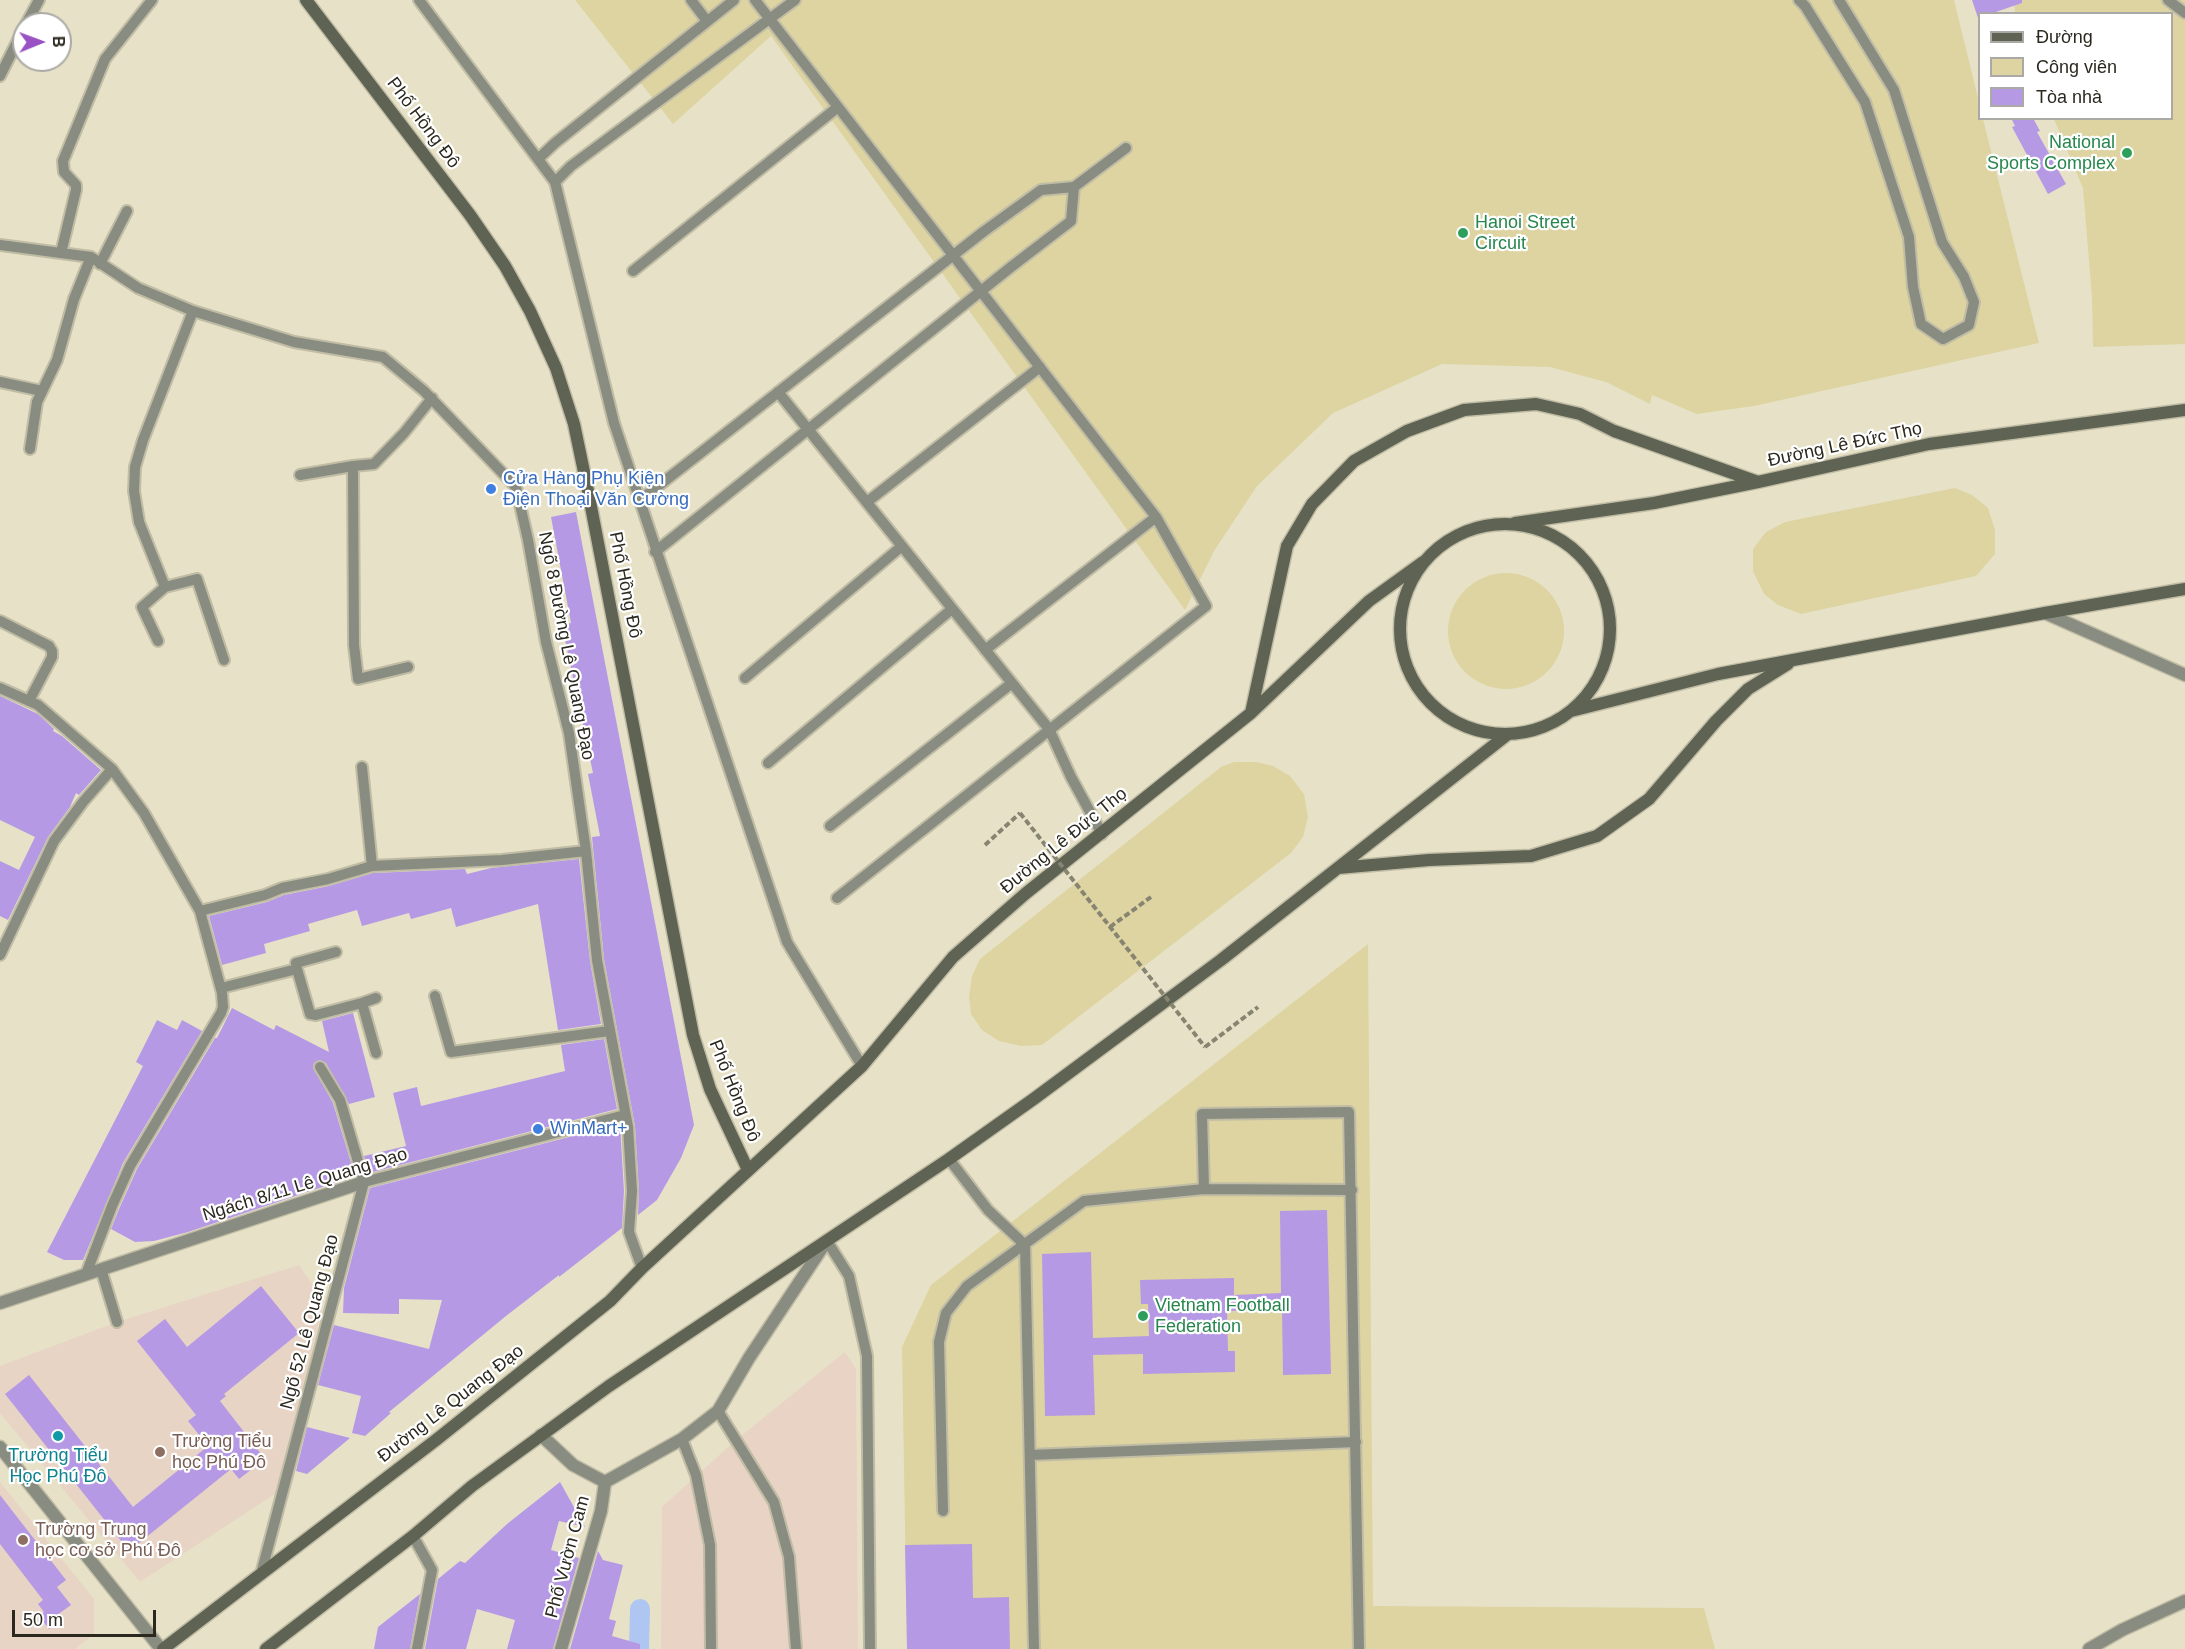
<!DOCTYPE html>
<html>
<head>
<meta charset="utf-8">
<style>
	body { margin:0 }
	#map { position:relative; width:2185px; height:1649px; overflow:hidden; background:#e7e2c7; font-family:Arial,sans-serif }
	canvas { display:block }
	.legend { position:absolute; left:1978px; top:12px; width:195px; height:108px; box-sizing:border-box; background:#fff; border:2px solid #aaa9a5; margin:0; padding:8px 10px; list-style:none; font-size:18px; color:#2b291f }
	.legend li { display:flex; align-items:center; gap:12px; height:30px }
	.legend b { width:30px; border:2px solid #aaa9a5 }
	.north { position:absolute; left:12px; top:12px; width:60px; height:60px; box-sizing:border-box; background:#fff; border:2px solid #aaa9a5; border-radius:50%; rotate:89deg; font-size:16px; font-weight:700; line-height:24px; text-align:center; color:#2b291f }
	.north::after { content:''; display:block; margin:auto; width:21px; height:27px; background:#9951c4; clip-path:polygon(50% 0,100% 100%,50% 72%,0 100%) }
	.scale { position:absolute; left:12px; top:1610px; width:144px; height:27px; box-sizing:border-box; border:3px solid #2b291f; border-top:0; padding-left:8px; font-size:18px; line-height:21px; white-space:nowrap; color:#2b291f; -webkit-text-stroke:4px #fff; paint-order:stroke }
</style>
</head>
<body>
<div id="map">
<canvas width="2185" height="1649"></canvas>
<ul class="legend">
<li><b style="height:8px;background:#5e6354"></b>Đường</li>
<li><b style="height:16px;background:#ddd4a1"></b>Công viên</li>
<li><b style="height:16px;background:#b699e5"></b>Tòa nhà</li>
</ul>
<div class="north">B</div>
<div class="scale">50 m</div>
</div>
<script>
const ctx = document.querySelector('canvas').getContext('2d');
ctx.lineJoin = 'round';
function fillPath(path, color) { ctx.fillStyle = color; ctx.fill(path, 'evenodd'); }
const toPath = rows => new Path2D(rows.map(r => 'M' + r).join(''));
function trace(path, color, width, dash) { ctx.strokeStyle = color; ctx.lineWidth = width; ctx.lineCap = dash ? 'butt' : 'round'; ctx.setLineDash(dash || []); ctx.stroke(path); }
function drawText(font, color, halo, rows, align = 'center') {
  ctx.font = font + ' Arial,sans-serif'; ctx.lineWidth = 4.5; ctx.setLineDash([]); ctx.textBaseline = 'middle'; ctx.strokeStyle = halo; ctx.fillStyle = color; for (const [text, x, y, turn = 0] of rows) {
    ctx.save(); ctx.translate(x, y); ctx.rotate((+turn || 0) * Math.PI / 180); ctx.textAlign = isNaN(turn) ? turn : align; if (halo) ctx.strokeText(text, 0, 0); ctx.fillText(text, 0, 0); ctx.restore();
  }
}
fillPath(toPath([
	[845,1352,856,1369,858,1649,661,1649,662,1507,736,1440]
]), '#e8d3c5');
fillPath(toPath([
	[299,1265,324,1301,278,1492,140,1582,0,1413,0,1366,117,1322],
	[0,1482,94,1599,94,1634,75,1649,0,1649]
]), '#e7d4c4');
fillPath(toPath([
	[575,0,1954,0,1979,102,1980,118,1983,119,2039,343,1754,406,1697,414,1652,395,1650,404,1606,382,1550,367,1442,364,1333,413,1257,486,1214,551,1185,610,771,36,673,124],
	[2014,0,2185,0,2185,344,2093,347,2092,297,2083,188,2054,119,2172,118,2172,14,2015,13],
	[1955,488,1972,495,1988,508,1995,530,1995,554,1976,576,1801,614,1778,605,1764,594,1753,571,1753,549,1766,532,1785,522],
	'1448 631a58 58 0 1 1 116 0a58 58 0 1 1-116 0Z',
	[1234,762,1256,762,1273,766,1290,776,1304,794,1308,817,1303,837,1291,853,1042,1045,1021,1046,999,1041,982,1030,971,1014,969,997,972,976,980,959,1221,767],
	[1368,944,1373,1606,1704,1608,1715,1649,907,1649,902,1347,931,1285]
]), '#ddd4a1');
trace(toPath([
	[639,1649,640,1609]
]), '#b0c6f2', 20);
fillPath(toPath([
	[1972,0,2022,0,2022,3,1990,14,1980,14,1978,18],
	[2011,118,2033,118,2040,131,2037,132,2066,184,2048,194,2012,127,2015,126],
	[576,512,694,1125,681,1158,657,1200,638,1215,639,1191,635,1126,604,959,592,837,600,836,588,774,593,773,562,625,571,623,551,517],
	[0,696,38,714,54,729,53,731,62,736,101,770,79,795,76,793,70,807,48,837,8,920,0,916,0,861,19,870,35,837,0,820],
	[579,859,590,961,601,1024,558,1030,538,904,456,927,451,908,411,919,409,913,362,926,357,910,308,924,310,931,264,944,266,953,222,965,209,916,267,902,284,895,329,886,373,873,465,869,467,874,491,868],
	[232,1008,274,1030,276,1025,329,1052,322,1021,353,1013,375,1097,349,1104,326,1063,319,1060,314,1063,313,1067,333,1103,355,1176,188,1232,154,1241,135,1242,111,1229,119,1209,137,1169,215,1038,217,1038],
	[157,1020,177,1030,182,1020,202,1031,123,1163,83,1260,64,1260,47,1252,143,1066,136,1062],
	[604,1039,617,1109,369,1173,364,1156,406,1146,393,1093,417,1087,421,1106,565,1071,561,1045],
	[620,1124,624,1191,622,1228,559,1277,559,1275,506,1316,389,1412,391,1413,365,1436,352,1433,361,1396,318,1385,334,1325,429,1349,442,1300,399,1299,399,1314,343,1313,344,1288,370,1188],
	[1327,1210,1331,1374,1283,1375,1282,1310,1227,1311,1228,1351,1235,1351,1235,1372,1143,1374,1143,1354,1093,1355,1095,1415,1045,1416,1042,1254,1091,1252,1093,1338,1149,1336,1148,1304,1141,1304,1140,1280,1234,1278,1234,1295,1281,1293,1280,1211],
	[261,1286,299,1333,224,1394,226,1396,220,1401,265,1459,239,1479,231,1469,129,1551,5,1394,29,1375,133,1507,208,1446,188,1421,196,1415,137,1341,165,1319,187,1347],
	[307,1427,350,1438,307,1474,296,1471],
	[560,1482,585,1527,559,1521,551,1550,579,1558,553,1649,507,1649,515,1620,477,1609,466,1649,425,1649,438,1579,460,1561,465,1563,507,1524],
	[0,1495,66,1580,57,1587,71,1605,57,1615,61,1620,49,1629,39,1616,44,1612,38,1604,43,1600,0,1544],
	[972,1544,973,1598,1009,1597,1010,1649,907,1649,905,1545],
	[598,1551,603,1560,623,1565,609,1619,616,1621,612,1636,640,1644,640,1649,570,1649],
	[420,1594,410,1649,374,1649,378,1627]
]), '#b699e5');
const lane = toPath([
	[419,0,555,182,614,423,787,942,862,1066],
	[691,0,707,21],
	[755,0,1156,517,1206,606,837,898],
	[1799,0,1805,6,1865,102,1909,237,1913,287,1921,324,1943,339,1969,325,1974,302,1964,277,1942,242,1894,90,1839,0],
	[2168,0,2185,13],
	[26,24,39,0],
	[0,76,24,28],
	[538,159,555,143,734,0],
	[555,182,571,166,795,0],
	[0,245,91,257,138,288,193,311,294,342,383,357,424,391,516,487,528,540,546,642,569,733,586,851,597,960,628,1127,632,1191,629,1232,642,1268],
	[61,253,76,190,76,185,64,172,63,161,105,59,152,0],
	[100,264,127,211],
	[633,271,838,107],
	[193,311,143,440,135,467,134,491,139,522,165,587,197,579,224,660],
	[0,382,42,391],
	[778,392,1049,729,1071,777,1102,834],
	[30,449,37,402,57,360,74,299,91,257],
	[300,475,353,466],
	[639,501,983,232,1041,190,1074,187,1126,148],
	[867,502,1040,367],
	[655,552,1011,267,1071,221,1074,187],
	[0,621,49,646,52,651,52,657,29,701],
	[158,641,142,607,165,587],
	[985,650,1156,517],
	[408,667,358,679,354,645,353,466,374,464,404,433,432,398],
	[745,678,902,546],
	[0,688,38,705,112,769,144,813,200,911,222,993,223,1007,221,1013,130,1166,112,1206,86,1274],
	[768,763,952,609],
	[362,767,372,866],
	[830,826,1012,683],
	[200,911,265,895,282,888,328,879,372,866,502,860,586,851],
	[0,955,54,841,83,802,112,769],
	[297,969,296,963,336,952],
	[221,988,297,969,310,1014,316,1015,362,1003,376,1053],
	[435,996,451,1052,609,1031],
	[362,1003,376,998],
	[320,1067,340,1100,364,1182],
	[949,1159,988,1210,1025,1245,1034,1649],
	[364,1182,625,1115],
	[1204,1189,1202,1114,1349,1112,1359,1649],
	[827,1241,849,1276,867,1356,870,1649],
	[101,1269,117,1322],
	[718,1411,774,1502,789,1557,796,1649],
	[682,1439,696,1475,710,1545,711,1649],
	[1030,1455,1356,1442],
	[943,1511,939,1342,946,1313,967,1286,1084,1201,1204,1189,1352,1190],
	[413,1536,432,1570,417,1649],
	[261,1574,364,1182]
]);
const street = toPath([
	[2045,613,2185,675],
	[0,1303,364,1182],
	[541,1435,573,1465,605,1482],
	[0,1447,161,1649],
	[605,1482,682,1439,718,1411,749,1358,826,1242],
	[561,1649,601,1511,605,1482],
	[2089,1649,2122,1630,2185,1601]
]);
const secondary = toPath([
	[306,0,470,215,505,266,530,311,556,368,574,424,588,491,693,1035,710,1089,748,1170],
	[1515,523,1654,503,1758,482,1929,444,2185,410],
	'1400 629a105 105 0 1 1 210 0a105 105 0 1 1-210 0Z',
	[1571,711,1718,674,2045,613,2185,589],
	[1251,713,1287,546,1312,504,1354,461,1407,431,1464,410,1536,404,1580,414,1614,431,1758,482],
	[1338,868,1429,860,1531,856,1597,836,1649,799,1716,721,1748,689,1788,664],
	[163,1649,436,1440,610,1301,642,1268,862,1066,953,957,1025,894,1251,713,1369,601,1423,562],
	[266,1649,413,1536,472,1486,609,1386,949,1159,1035,1098,1221,960,1508,734]
]);
trace(lane, '#c1bda5', 14);
trace(street, '#c1bda5', 15);
trace(secondary, '#c1bda5', 15);
trace(toPath([
	[985,845,1020,813],
	[1110,927,1151,897],
	[1205,1047,1258,1007]
]), '#878471', 4, [6, 3]);
trace(lane, '#888c81', 10);
trace(street, '#888c81', 12);
trace(secondary, '#5e6354', 12);
trace(toPath([
	[1020,813,1205,1047]
]), '#878471', 4, [6, 3]);
for (const [x, y, r, color] of [
	[2127,153,6,"#2e9e5b"],
	[1463,233,6,"#2e9e5b"],
	[491,489,6,"#3f7fe0"],
	[538,1129,6,"#3f7fe0"],
	[1143,1316,6,"#2e9e5b"],
	[58,1436,6,"#0f9aa8"],
	[160,1452,6,"#8d6e63"],
	[23,1540,6,"#8d6e63"]
]) { const dot = new Path2D(); dot.arc(x, y, r, 0, 2 * Math.PI); ctx.fillStyle = color; ctx.fill(dot); trace(dot, '#fff', 2); }
drawText('18px', '#2b291f', '#fff', [
	["Phố Hồng Đô",423,123,53],
	["Đường Lê Đức Thọ",1845,445,-12],
	["Phố Hồng Đô",625,585,79],
	["Ngõ 8 Đường Lê Quang Đạo",566,646,79],
	["Đường Lê Đức Thọ",1064,841,-39],
	["Phố Hồng Đô",734,1091,68],
	["Ngách 8/11 Lê Quang Đạo",305,1185,-17],
	["Ngõ 52 Lê Quang Đạo",310,1322,-75],
	["Đường Lê Quang Đạo",451,1404,-38],
	["Phố Vườn Cam",568,1557,-75]
]);
drawText('18px', '#27864d', '#fff', [
	["National",2115,143,"right"],
	["Sports Complex",2115,164,"right"],
	["Hanoi Street",1475,223],
	["Circuit",1475,244],
	["Vietnam Football",1155,1306],
	["Federation",1155,1327]
], 'left');
drawText('18px', '#366cbe', '#fff', [
	["Cửa Hàng Phụ Kiện",503,479],
	["Điện Thoại Văn Cường",503,500],
	["WinMart+",550,1129]
], 'left');
drawText('18px', '#785e54', '#fff', [
	["Trường Tiểu",172,1442],
	["học Phú Đô",172,1463],
	["Trường Trung",35,1530],
	["học cơ sở Phú Đô",35,1551]
], 'left');
drawText('18px', '#0d838f', '#fff', [
	["Trường Tiểu",58,1456],
	["Học Phú Đô",58,1477]
]);
</script>
</body>
</html>
